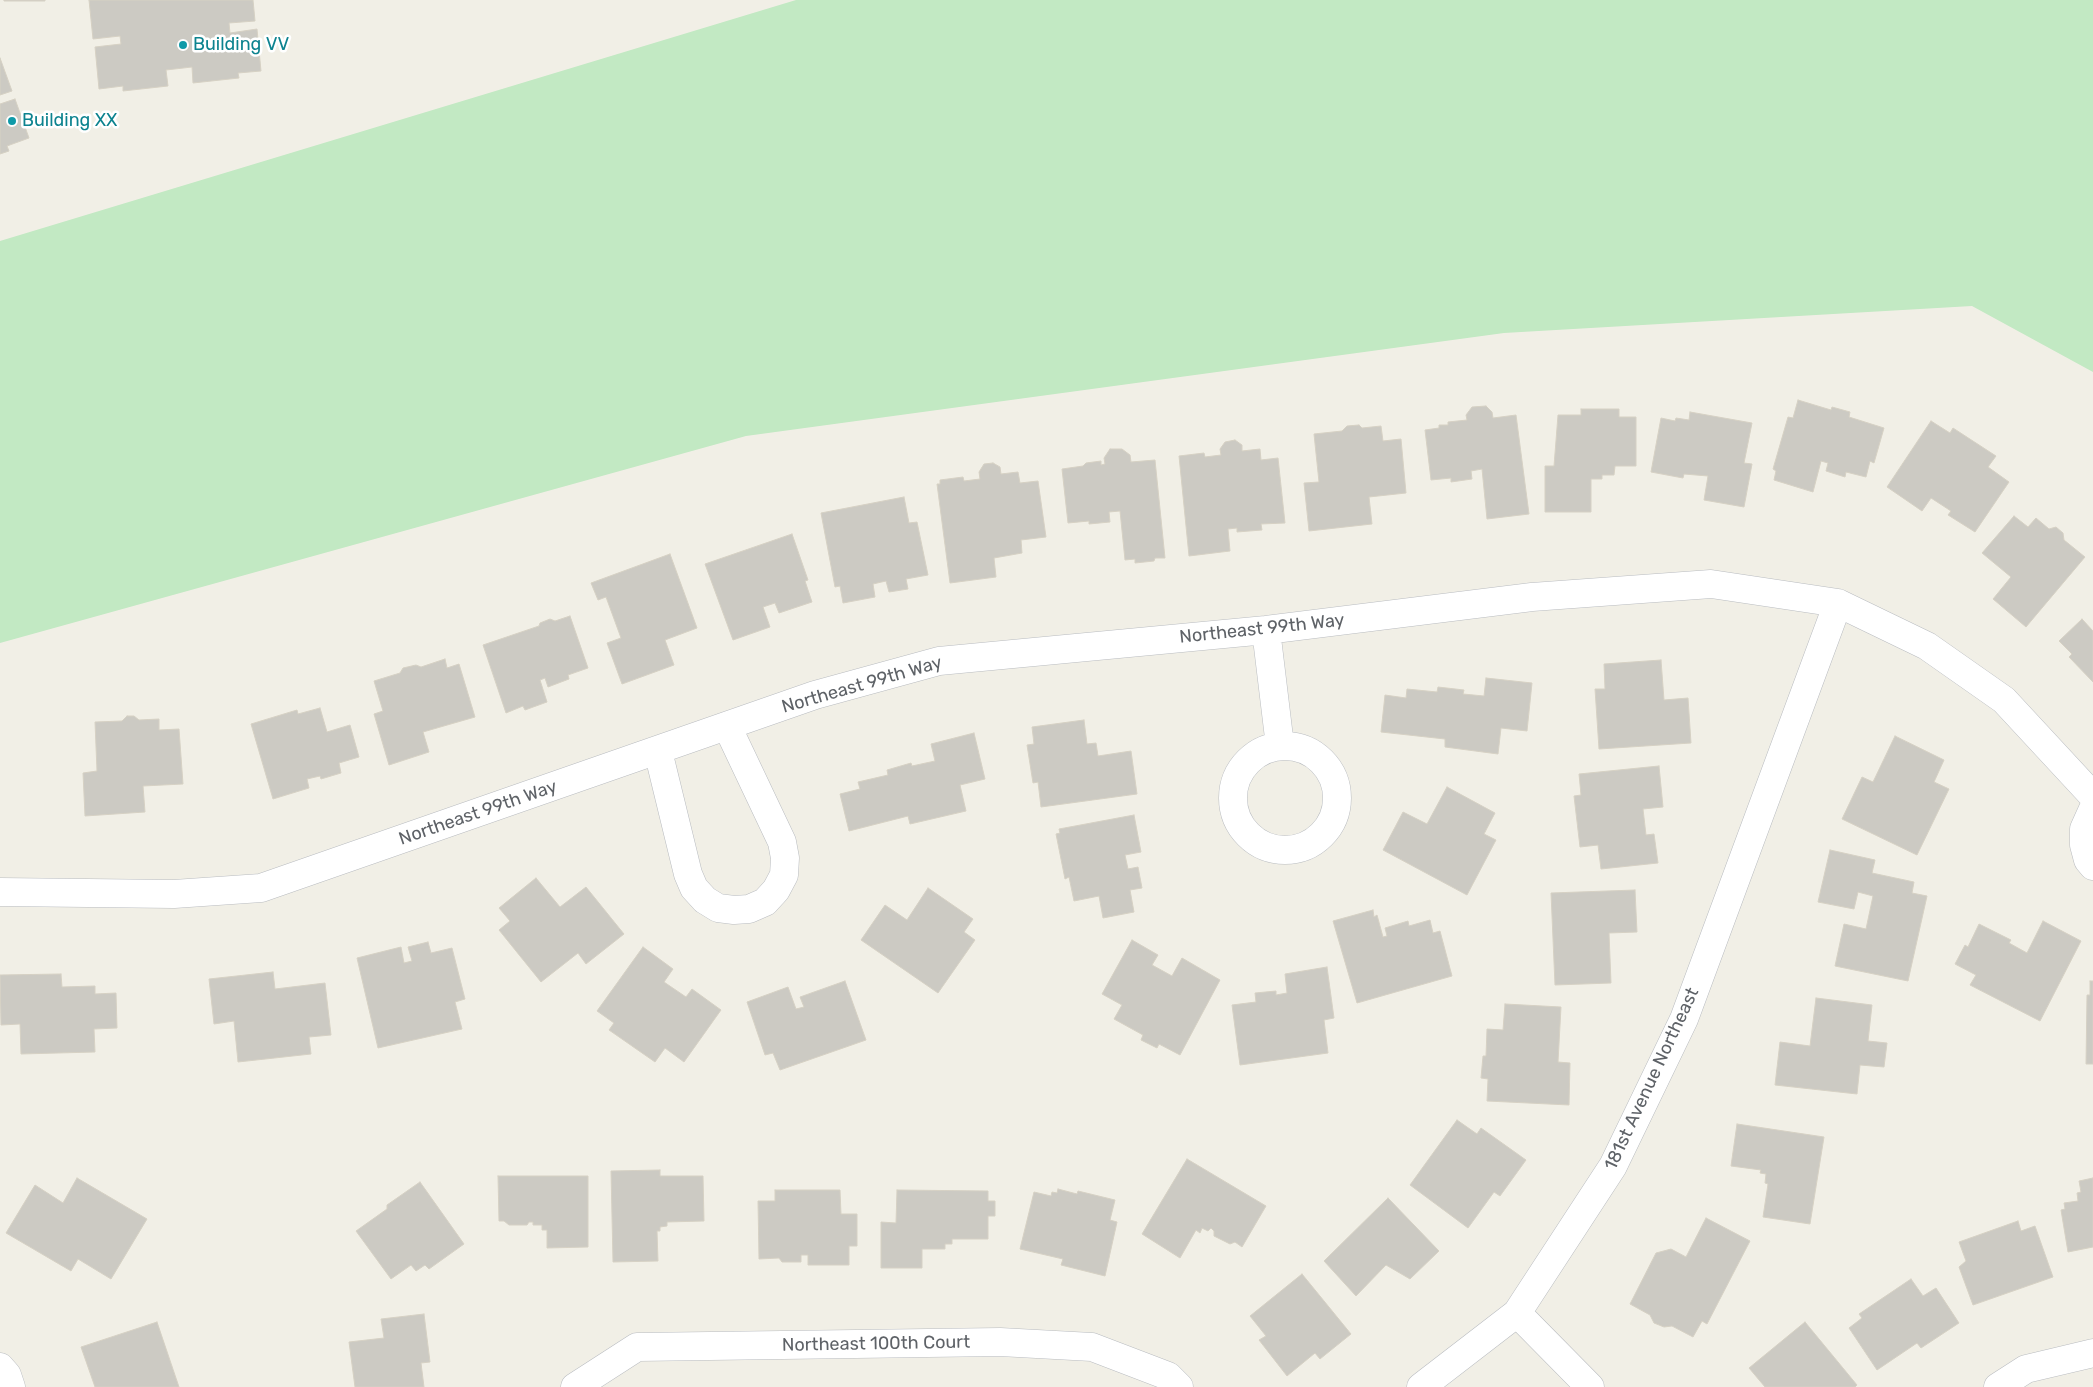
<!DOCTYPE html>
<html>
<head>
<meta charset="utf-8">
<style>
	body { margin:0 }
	canvas { display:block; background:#f1efe6 }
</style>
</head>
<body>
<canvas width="2093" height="1387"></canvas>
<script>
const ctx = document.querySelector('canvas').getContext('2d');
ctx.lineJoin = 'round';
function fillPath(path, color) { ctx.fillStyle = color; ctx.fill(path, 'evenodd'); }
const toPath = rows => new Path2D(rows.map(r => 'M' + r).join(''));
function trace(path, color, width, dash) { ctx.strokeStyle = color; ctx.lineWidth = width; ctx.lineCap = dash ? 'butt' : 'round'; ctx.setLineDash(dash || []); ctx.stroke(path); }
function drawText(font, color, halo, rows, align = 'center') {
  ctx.font = font + ' Rubik,sans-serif'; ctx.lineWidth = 5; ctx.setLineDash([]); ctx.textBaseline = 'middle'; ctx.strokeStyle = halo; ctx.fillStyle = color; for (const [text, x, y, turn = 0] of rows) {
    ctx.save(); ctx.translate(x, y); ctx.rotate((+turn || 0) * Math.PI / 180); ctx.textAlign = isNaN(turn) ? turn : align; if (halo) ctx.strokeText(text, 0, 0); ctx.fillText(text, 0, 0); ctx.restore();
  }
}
fillPath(toPath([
	[796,0,2093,0,2093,372,1972,306,1504,333,746,436,0,643,0,241]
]), '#c2e9c3');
const building = toPath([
	[4,0,45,0,45,1,4,1,4,0],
	[89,0,253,0,255,21,229,23,230,33,257,29,261,71,238,73,239,78,193,83,192,67,166,70,168,86,123,91,123,86,99,89,95,47,121,44,120,36,93,39,89,0],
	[0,58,12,91,0,95,0,58],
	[15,99,29,138,7,146,9,151,0,154,0,104,15,99],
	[1798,400,1831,410,1832,407,1850,412,1849,417,1884,428,1874,463,1870,461,1866,477,1846,472,1845,477,1826,471,1828,463,1821,461,1813,492,1774,480,1776,471,1773,469,1788,417,1793,418,1798,400],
	[1486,406,1492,412,1493,418,1516,415,1529,514,1487,519,1482,469,1471,471,1472,479,1451,482,1451,478,1431,480,1425,430,1439,428,1439,425,1448,425,1448,422,1467,420,1466,415,1472,407,1486,406],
	[1581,409,1619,409,1619,417,1636,417,1636,466,1615,466,1614,475,1602,475,1602,479,1591,479,1591,512,1545,512,1545,466,1554,466,1558,415,1581,415,1581,409],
	[1690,412,1752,423,1744,463,1752,464,1744,507,1704,500,1708,476,1684,474,1683,478,1651,472,1661,418,1675,421,1676,418,1689,420,1690,412],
	[1931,421,1950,433,1953,428,1996,456,1988,467,2009,482,1975,532,1948,515,1951,511,1931,498,1922,511,1887,487,1931,421],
	[1359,425,1362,428,1381,426,1383,441,1401,439,1406,493,1369,497,1372,524,1309,531,1304,483,1319,482,1314,434,1342,431,1347,426,1359,425],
	[1235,440,1242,445,1242,451,1260,449,1261,460,1278,458,1285,523,1261,524,1262,530,1237,532,1237,528,1228,529,1230,551,1189,556,1179,456,1204,453,1205,457,1221,455,1220,449,1225,442,1235,440],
	[1110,449,1122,449,1130,455,1131,462,1155,460,1165,558,1155,558,1154,561,1135,563,1135,559,1125,560,1120,511,1109,512,1110,522,1089,524,1089,521,1068,523,1062,469,1083,466,1086,463,1101,461,1101,465,1105,464,1104,458,1110,449],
	[993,463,1000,467,1001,474,1018,472,1020,483,1038,481,1046,537,1021,540,1022,553,994,558,996,577,950,583,937,484,940,484,940,480,963,477,964,481,980,479,979,472,984,464,993,463],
	[904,497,909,523,917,522,928,575,906,579,908,589,889,592,886,581,873,584,875,597,843,603,840,586,835,587,821,513,904,497],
	[2014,516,2028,527,2036,518,2049,529,2056,527,2063,533,2064,540,2085,557,2026,627,1993,599,2011,577,1982,553,2014,516],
	[792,534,808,580,805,581,812,602,779,613,775,603,763,607,770,627,733,640,705,564,792,534],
	[670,554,697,628,665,640,674,665,622,684,607,643,621,638,606,597,598,600,591,583,670,554],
	[570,616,588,668,568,675,569,679,548,687,545,678,540,680,547,702,525,710,523,706,506,713,483,645,539,626,540,623,550,619,555,621,570,616],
	[2082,619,2093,631,2093,682,2069,657,2072,654,2059,641,2082,619],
	[445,659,447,668,459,664,475,717,423,732,429,752,389,765,374,714,383,711,374,681,400,673,403,668,416,665,421,667,445,659],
	[1661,660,1664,700,1688,698,1691,743,1599,749,1595,689,1605,689,1604,664,1661,660],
	[1486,678,1532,683,1527,731,1501,728,1498,754,1445,747,1445,739,1381,732,1385,695,1406,698,1407,689,1437,692,1438,687,1464,690,1463,694,1484,696,1486,678],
	[320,708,327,732,350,725,359,757,339,763,341,773,321,779,320,776,307,779,309,788,273,799,251,724,297,710,298,714,320,708],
	[127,716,134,716,139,720,159,719,159,730,179,729,183,784,143,786,145,812,85,816,83,773,97,771,95,722,122,721,127,716],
	[1084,720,1087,744,1096,743,1098,756,1131,751,1137,794,1041,807,1038,782,1033,783,1027,745,1034,744,1032,727,1084,720],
	[974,733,985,779,960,785,966,811,910,824,908,816,849,831,840,794,860,789,858,782,888,775,887,770,911,763,912,766,935,761,931,744,974,733],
	[1895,736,1944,760,1934,782,1949,789,1917,855,1842,819,1862,777,1873,782,1895,736],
	[1659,766,1663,807,1643,809,1646,835,1654,834,1658,863,1601,869,1598,845,1580,847,1574,796,1581,795,1579,774,1659,766],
	[1447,787,1495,813,1484,834,1496,840,1467,895,1383,850,1403,812,1427,824,1447,787],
	[1134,815,1141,852,1125,855,1128,869,1138,867,1142,888,1130,890,1134,912,1103,918,1099,896,1074,901,1069,877,1065,879,1056,834,1060,833,1059,829,1134,815],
	[1830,850,1875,860,1872,873,1914,882,1912,893,1927,896,1908,981,1835,966,1844,924,1866,929,1873,896,1858,892,1854,909,1818,902,1830,850],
	[536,878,560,907,586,887,624,934,586,964,578,953,541,982,499,930,510,921,499,908,536,878],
	[928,888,973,919,964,932,975,940,938,993,861,940,885,905,907,920,928,888],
	[1635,890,1637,932,1609,933,1611,983,1555,985,1551,893,1635,890],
	[1373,910,1374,917,1377,915,1383,937,1387,936,1385,928,1408,921,1409,926,1430,920,1433,933,1440,931,1452,976,1357,1003,1333,921,1373,910],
	[2043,921,2081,941,2040,1021,1970,985,1976,975,1955,964,1965,945,1968,947,1979,924,2011,940,2009,943,2027,953,2043,921],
	[1132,940,1158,955,1152,965,1172,976,1182,958,1220,980,1180,1055,1159,1044,1157,1048,1141,1040,1143,1035,1114,1019,1122,1005,1102,994,1132,940],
	[428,942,431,953,452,948,465,999,455,1002,462,1029,378,1048,357,958,401,947,404,963,412,961,408,947,428,942],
	[643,947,673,969,664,982,686,997,692,989,721,1010,684,1062,665,1048,655,1062,609,1030,614,1023,597,1011,643,947],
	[1327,967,1334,1018,1324,1020,1328,1053,1240,1065,1232,1005,1256,1002,1255,993,1276,991,1276,995,1287,993,1285,974,1327,967],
	[273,972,275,989,325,983,331,1035,309,1037,311,1054,238,1062,234,1021,214,1024,209,979,273,972],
	[61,974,62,987,95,986,95,994,116,993,117,1028,94,1029,95,1052,21,1054,20,1024,1,1025,0,975,61,974],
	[845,981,866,1040,780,1070,773,1053,765,1055,747,1002,788,987,796,1009,804,1007,800,997,845,981],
	[2090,981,2093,981,2093,1064,2086,1064,2087,995,2090,995,2090,981],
	[1816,998,1872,1005,1868,1041,1887,1043,1884,1067,1860,1065,1857,1094,1775,1085,1780,1042,1810,1046,1816,998],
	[1505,1004,1561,1007,1558,1062,1570,1063,1569,1105,1487,1101,1488,1079,1481,1078,1483,1056,1486,1056,1487,1029,1503,1030,1505,1004],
	[1457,1120,1477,1134,1481,1128,1526,1160,1500,1196,1494,1192,1468,1228,1410,1185,1457,1120],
	[1737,1124,1824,1137,1810,1224,1763,1217,1768,1184,1765,1183,1766,1174,1760,1173,1761,1170,1731,1166,1737,1124],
	[1187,1159,1266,1206,1242,1247,1235,1242,1230,1244,1214,1236,1214,1231,1211,1228,1208,1231,1202,1228,1200,1233,1196,1230,1180,1258,1142,1234,1187,1159],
	[660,1170,660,1176,703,1176,704,1221,667,1222,667,1226,660,1227,660,1231,657,1231,658,1261,613,1262,611,1171,660,1170],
	[498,1176,588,1176,588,1247,547,1248,547,1230,542,1230,542,1225,533,1225,533,1222,529,1222,527,1225,509,1225,504,1221,499,1221,498,1176],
	[77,1178,147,1219,111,1279,78,1259,71,1271,6,1233,35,1185,63,1203,77,1178],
	[2093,1178,2093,1247,2068,1252,2061,1210,2065,1209,2064,1203,2078,1201,2077,1193,2081,1192,2079,1181,2093,1178],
	[420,1182,464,1244,429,1269,425,1265,416,1271,411,1265,391,1279,356,1231,387,1209,387,1205,420,1182],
	[1058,1189,1077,1194,1078,1191,1115,1200,1110,1220,1117,1222,1105,1276,1061,1265,1063,1259,1020,1249,1034,1192,1051,1196,1052,1192,1057,1193,1058,1189],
	[775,1190,840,1190,841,1214,857,1214,857,1246,849,1246,849,1265,808,1265,808,1255,801,1255,801,1262,782,1262,779,1258,759,1259,758,1201,775,1201,775,1190],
	[897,1190,988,1191,988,1201,995,1201,995,1216,988,1216,988,1239,952,1239,952,1244,945,1244,945,1249,922,1249,922,1268,881,1268,881,1222,896,1223,897,1190],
	[1388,1198,1439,1251,1410,1279,1386,1265,1356,1296,1324,1261,1388,1198],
	[1706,1218,1750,1241,1707,1324,1702,1321,1693,1337,1672,1326,1664,1327,1654,1323,1650,1315,1630,1304,1656,1253,1671,1249,1686,1257,1706,1218],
	[2018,1221,2021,1231,2035,1226,2053,1277,1973,1305,1959,1267,1966,1261,1959,1242,2018,1221],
	[1302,1274,1351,1334,1320,1359,1315,1353,1287,1376,1259,1340,1266,1336,1250,1316,1302,1274],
	[1911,1279,1923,1296,1936,1288,1959,1323,1921,1348,1917,1343,1877,1370,1849,1328,1862,1318,1859,1314,1911,1279],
	[424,1314,430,1362,421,1363,424,1387,355,1387,349,1342,384,1338,381,1319,424,1314],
	[157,1322,179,1387,95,1387,81,1347,157,1322],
	[1805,1322,1857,1385,1855,1387,1765,1387,1749,1368,1805,1322]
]);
fillPath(building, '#cccac3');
trace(building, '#d6d1c4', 1);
const minor = toPath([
	[1266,630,1280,746],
	'1233 798a52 52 0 1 1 104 0a52 52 0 1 1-104 0Z',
	[658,751,688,874,694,888,705,900,718,908,734,910,749,909,765,902,776,890,784,875,785,858,782,842,727,726],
	[2093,809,2084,829,2084,845,2088,860,2093,866],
	[0,892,174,894,261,888,815,695,939,661,1266,630,1532,597,1711,584,1838,603,1927,646,2004,700,2093,796],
	[1517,1313,1590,1387],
	[0,1367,7,1375,11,1387],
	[575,1387,637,1347,1000,1342,1092,1347,1168,1376,1179,1387],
	[1421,1387,1517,1313,1613,1166,1684,1019,1838,603],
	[1998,1387,2026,1369,2093,1353]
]);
trace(minor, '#b9bcc0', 29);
trace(minor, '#fff', 28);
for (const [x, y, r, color] of [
	[183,45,5,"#0f9aa8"],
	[12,121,5,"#0f9aa8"]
]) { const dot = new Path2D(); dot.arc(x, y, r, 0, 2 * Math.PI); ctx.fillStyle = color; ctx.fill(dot); trace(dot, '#fff', 2); }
drawText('18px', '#0d838f', '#fff', [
	["Building VV",193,45],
	["Building XX",22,121]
], 'left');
drawText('18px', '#5e6267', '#fff', [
	["Northeast 99th Way",1262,629,-6],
	["Northeast 99th Way",862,685,-16],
	["Northeast 99th Way",478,813,-19],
	["181st Avenue Northeast",1652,1079,-65],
	["Northeast 100th Court",876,1344,-1]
]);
</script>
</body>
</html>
